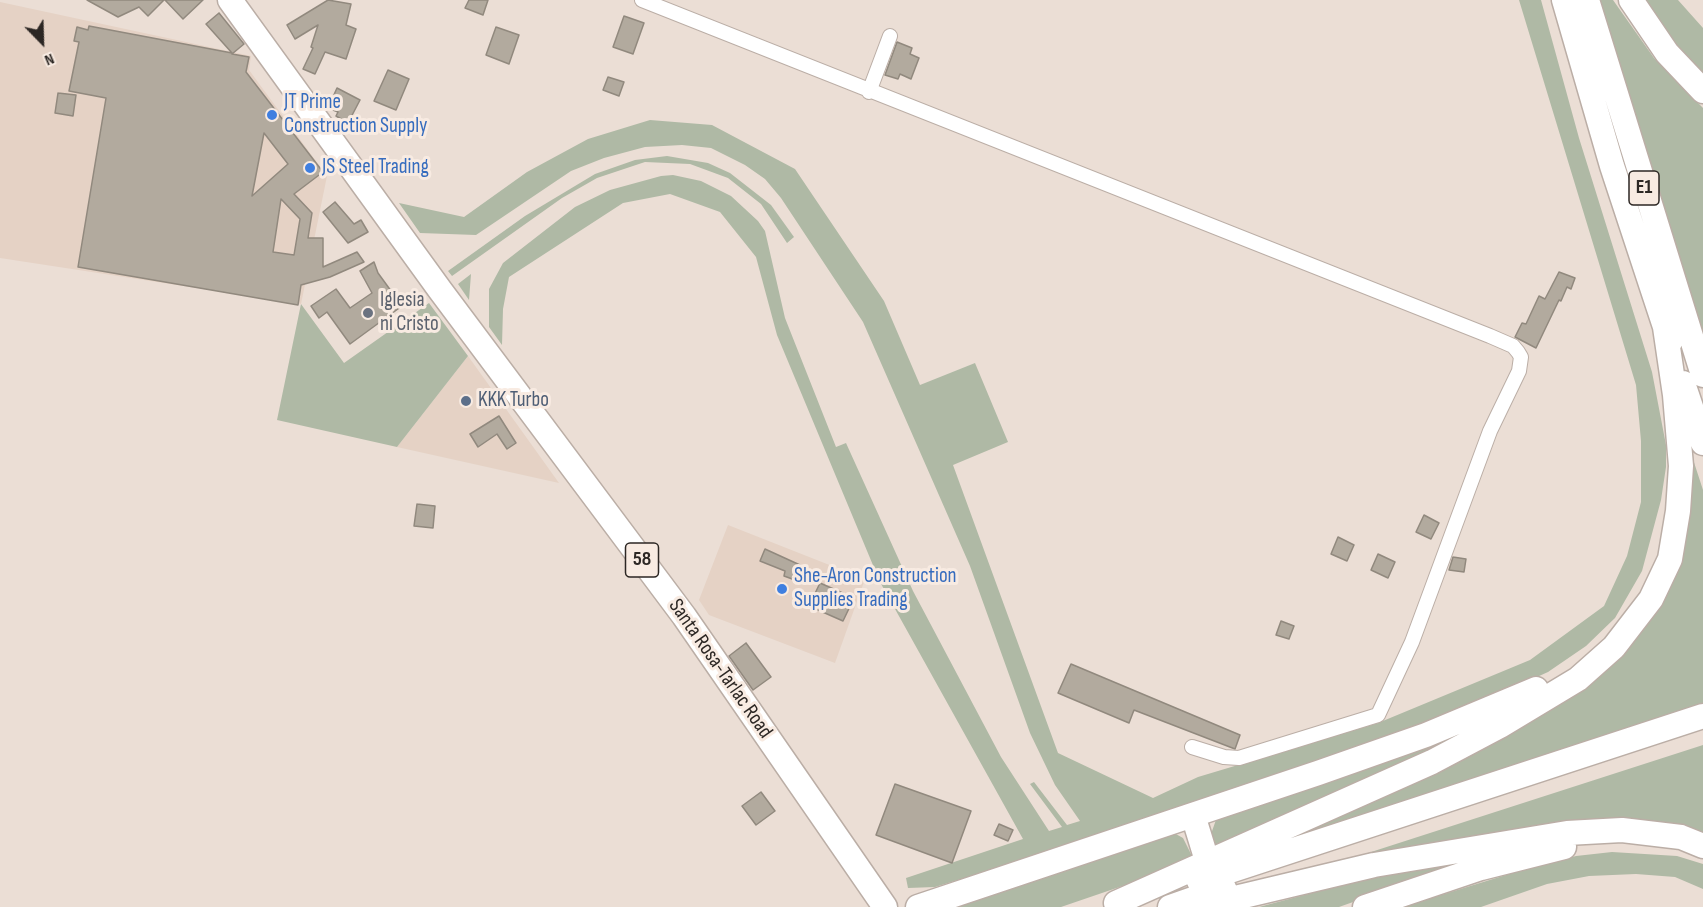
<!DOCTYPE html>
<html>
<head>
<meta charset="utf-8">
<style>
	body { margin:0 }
	#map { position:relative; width:1703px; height:907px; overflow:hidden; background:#ebded5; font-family:"Sofia Sans Condensed",sans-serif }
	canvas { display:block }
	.north { position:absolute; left:12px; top:12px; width:60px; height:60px; -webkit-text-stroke:4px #f8ebe2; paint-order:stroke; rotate:157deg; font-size:16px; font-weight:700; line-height:24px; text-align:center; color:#2c2724 }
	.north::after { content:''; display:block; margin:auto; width:21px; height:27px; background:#2c2724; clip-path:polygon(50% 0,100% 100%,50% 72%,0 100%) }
</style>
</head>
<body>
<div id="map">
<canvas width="1703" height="907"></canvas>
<div class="north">N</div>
</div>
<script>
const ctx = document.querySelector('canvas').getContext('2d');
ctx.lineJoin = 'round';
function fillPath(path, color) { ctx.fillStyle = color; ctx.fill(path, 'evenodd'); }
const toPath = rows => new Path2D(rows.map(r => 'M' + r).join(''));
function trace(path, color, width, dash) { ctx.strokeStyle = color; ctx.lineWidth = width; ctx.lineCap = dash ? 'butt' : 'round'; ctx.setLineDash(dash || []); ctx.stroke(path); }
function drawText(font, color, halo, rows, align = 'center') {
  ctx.font = font + ' "Sofia Sans Condensed",sans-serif'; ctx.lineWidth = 6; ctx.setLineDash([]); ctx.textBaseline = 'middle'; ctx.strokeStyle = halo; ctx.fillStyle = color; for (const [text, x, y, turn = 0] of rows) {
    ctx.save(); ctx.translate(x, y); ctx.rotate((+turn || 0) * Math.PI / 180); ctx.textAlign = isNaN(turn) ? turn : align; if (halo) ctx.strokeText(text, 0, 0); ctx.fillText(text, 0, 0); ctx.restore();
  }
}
fillPath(toPath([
	[0,2,251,56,249,70,327,176,301,304,0,258],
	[468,356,559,483,397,447],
	[728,525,865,579,835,663,709,615,699,600]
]), '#e5d2c5');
fillPath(toPath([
	[1519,0,1541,0,1579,138,1652,372,1666,445,1666,467,1661,500,1642,571,1615,618,1586,646,1548,672,1459,712,1340,756,1286,771,1040,855,935,887,908,888,906,878,1023,839,880,582,777,335,756,257,720,212,670,194,623,203,509,277,503,309,502,345,489,327,489,289,503,263,575,207,610,190,661,176,673,175,701,181,731,196,758,221,765,231,785,318,836,447,846,443,913,591,1001,757,1049,831,1062,827,1030,784,1034,782,1067,825,1080,821,1055,785,1030,733,970,566,863,322,781,198,765,179,745,165,711,148,682,145,645,147,604,158,571,171,476,235,420,233,399,203,464,217,527,172,588,139,650,120,712,125,795,169,884,301,920,385,975,363,1008,442,953,465,1058,753,1153,798,1198,777,1378,723,1530,660,1604,606,1627,556,1641,502,1641,441,1636,385],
	[1597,0,1613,0,1654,58,1703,108,1703,335],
	[1631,0,1678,0,1703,28,1703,86],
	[667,156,708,163,730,173,771,205,794,237,787,243,761,204,728,178,690,164,645,162,597,178,562,198,452,276,448,271,525,216,595,174,635,160],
	[471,274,469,300,458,284],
	[429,303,468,356,397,447,277,420,301,304,344,363],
	[1689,447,1703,490,1703,707,1262,850,1369,803,1646,625],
	[1495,719,1431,753,1213,847,1211,834,1217,817],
	[1703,745,1703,839,1659,829,1278,882],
	[1174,833,1183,838,1193,858,1140,880,1061,907,943,907],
	[1612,852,1677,856,1703,864,1703,889,1675,877,1636,874,1589,876,1547,884,1481,907,1402,907,1519,871,1576,856],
	[1474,859,1339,907,1259,907,1353,882]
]), '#afb9a5');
const building = toPath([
	[87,0,164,0,148,16,139,7,118,17,87,0],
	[165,0,203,0,183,19,165,0],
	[328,0,351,4,346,25,356,29,346,59,325,52,315,74,303,69,313,48,311,47,318,25,295,39,287,25,328,0],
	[469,0,488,0,483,15,465,8,469,0],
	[219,13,244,44,232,54,249,57,246,72,323,172,294,194,312,213,308,238,323,238,323,267,357,252,364,262,330,277,301,285,298,305,78,267,106,98,69,91,79,42,74,41,77,27,88,30,89,26,232,53,206,24,219,13],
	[264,133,288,164,252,196,264,133],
	[281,199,300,219,294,255,273,252,281,199],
	[624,16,644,23,633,54,613,47,624,16],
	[496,27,519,35,509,64,486,55,496,27],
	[897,42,912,48,910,54,919,58,911,79,900,74,898,79,885,75,897,42],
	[388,70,409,79,396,110,374,101,388,70],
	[608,77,624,82,619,96,603,90,608,77],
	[337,88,360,100,348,123,336,116,338,112,328,108,337,88],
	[58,93,76,95,73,116,55,113,58,93],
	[335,202,354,224,361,220,368,232,348,243,323,212,335,202],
	[374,262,378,273,402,306,350,344,327,312,319,318,311,306,336,289,350,308,372,293,360,271,374,262],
	[1559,272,1575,278,1571,289,1567,287,1561,301,1559,300,1536,348,1515,337,1522,323,1526,324,1539,296,1545,299,1559,272],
	[499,416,516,443,507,449,497,434,478,447,470,434,499,416],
	[417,504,435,506,433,528,414,526,417,504],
	[1424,515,1439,523,1431,539,1416,532,1424,515],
	[1338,537,1354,545,1347,561,1331,554,1338,537],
	[765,549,800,565,795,580,784,576,785,571,760,561,765,549],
	[1378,554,1395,562,1388,578,1371,570,1378,554],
	[1453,557,1466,559,1464,572,1449,570,1453,557],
	[820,583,854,598,843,621,809,606,820,583],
	[1281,621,1294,626,1289,639,1276,635,1281,621],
	[746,643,771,677,753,690,729,656,746,643],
	[1071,664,1240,735,1235,749,1134,710,1129,723,1058,693,1071,664],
	[895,784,971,811,952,863,876,835,895,784],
	[761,792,775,811,756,825,742,806,761,792],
	[999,824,1013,830,1008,841,994,835,999,824]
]);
fillPath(building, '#b2aa9e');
trace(building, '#91897e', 1.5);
const street = toPath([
	[642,0,1490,336,1513,346,1518,352,1521,357,1519,371,1490,431,1412,642,1378,715,1239,758,1224,757,1192,747],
	[869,92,890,36]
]);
const highway = toPath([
	[230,0,440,290,684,616,885,907],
	[1564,0,1612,166,1670,342],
	[1587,0,1703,375],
	[1631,0,1667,53,1703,91],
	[1683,383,1703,443],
	[1193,815,1204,851],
	[1199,881,1703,716],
	[1116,903,1432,762,1500,726,1578,679,1614,647,1651,599,1670,559,1678,511,1681,466,1675,395,1665,327],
	[1206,905,1374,865,1567,833,1622,830,1681,837,1703,846],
	[918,907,1318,773,1426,735,1536,689],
	[1170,907,1224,888],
	[1365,907,1481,868,1564,847]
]);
trace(street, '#bbaea6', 16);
trace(highway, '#bbaea6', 27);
trace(street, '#fff', 14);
trace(highway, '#fff', 24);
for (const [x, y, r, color] of [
	[272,115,6,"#3f7fe0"],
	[310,168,6,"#3f7fe0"],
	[368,313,6,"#6b7280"],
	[466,401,6,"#5c6f8a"],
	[782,589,6,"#3f7fe0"]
]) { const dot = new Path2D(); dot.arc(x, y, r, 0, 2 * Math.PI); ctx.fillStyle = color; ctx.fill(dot); trace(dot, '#f8ebe2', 2); }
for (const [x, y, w] of [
	[1644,188,30],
	[642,560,33]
]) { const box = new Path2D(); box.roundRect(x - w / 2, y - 17, w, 34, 4.5); ctx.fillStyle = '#f8ebe2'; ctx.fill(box); trace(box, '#2c2724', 1.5); }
drawText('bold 20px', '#2c2724', null, [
	["E1",1644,188],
	["58",642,560]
]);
drawText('21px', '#366cbe', '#f8ebe2', [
	["JT Prime",284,103],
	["Construction Supply",284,127],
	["JS Steel Trading",322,168],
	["She-Aron Construction",794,577],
	["Supplies Trading",794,601]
], 'left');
drawText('21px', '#5b616d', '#f8ebe2', [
	["Iglesia",380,301],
	["ni Cristo",380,325]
], 'left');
drawText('21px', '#4e5e75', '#f8ebe2', [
	["KKK Turbo",478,401]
], 'left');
drawText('21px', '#2c2724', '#f8ebe2', [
	["Santa Rosa-Tarlac Road",720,669,55]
]);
</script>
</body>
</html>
